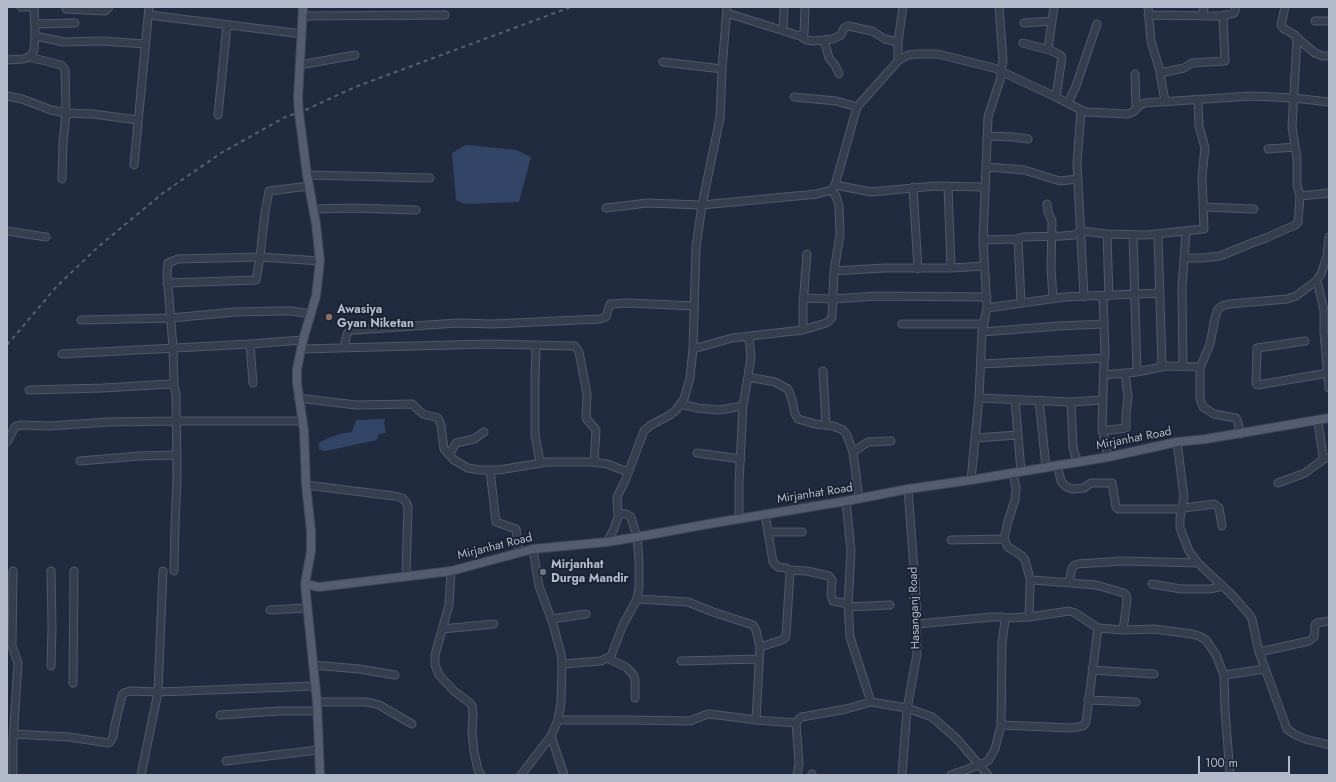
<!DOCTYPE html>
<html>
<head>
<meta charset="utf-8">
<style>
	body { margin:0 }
	#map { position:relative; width:1336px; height:782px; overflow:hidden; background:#212b3f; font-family:Jost,sans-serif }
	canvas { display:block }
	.frame { position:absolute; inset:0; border:8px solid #b1b9ca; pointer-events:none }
	.scale { position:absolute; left:1198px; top:756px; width:92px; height:18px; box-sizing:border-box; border:2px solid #b1b9ca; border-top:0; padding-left:5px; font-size:12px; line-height:14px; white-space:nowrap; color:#b1b9ca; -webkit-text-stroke:3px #1a2333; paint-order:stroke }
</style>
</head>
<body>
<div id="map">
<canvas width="1336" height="782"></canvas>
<div class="frame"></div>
<div class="scale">100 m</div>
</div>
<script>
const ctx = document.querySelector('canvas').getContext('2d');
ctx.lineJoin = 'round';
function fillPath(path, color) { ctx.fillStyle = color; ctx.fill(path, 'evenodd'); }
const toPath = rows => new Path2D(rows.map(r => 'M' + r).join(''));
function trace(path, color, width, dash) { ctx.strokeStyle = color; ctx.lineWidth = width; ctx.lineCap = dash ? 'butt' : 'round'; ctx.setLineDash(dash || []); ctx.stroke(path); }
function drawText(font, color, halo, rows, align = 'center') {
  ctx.font = font + ' Jost,sans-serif'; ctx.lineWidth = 4; ctx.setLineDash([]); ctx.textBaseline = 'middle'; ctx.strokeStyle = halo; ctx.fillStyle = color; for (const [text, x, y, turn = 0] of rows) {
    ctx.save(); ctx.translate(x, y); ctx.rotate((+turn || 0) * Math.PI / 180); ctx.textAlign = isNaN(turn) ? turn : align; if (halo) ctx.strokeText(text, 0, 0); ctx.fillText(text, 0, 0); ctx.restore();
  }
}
fillPath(toPath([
	[466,145,516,150,531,157,519,202,464,204,456,200,452,153],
	[385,419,384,423,386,433,379,434,377,440,325,451,319,449,319,443,328,438,340,434,352,432,356,420]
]), '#334567');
const minor = toPath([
	[21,7,34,7],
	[1054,7,1048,49,1060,55,1062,57,1056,97],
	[1148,7,1151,41,1159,68,1165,101],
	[66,9,105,11,109,7],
	[727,13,800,36,804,33,805,7],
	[149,15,302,34],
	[1148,15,1221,16,1234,13,1236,7],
	[303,16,445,15],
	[1203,16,1204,7],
	[1315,21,1329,21],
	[1024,23,1052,21],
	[35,24,75,23],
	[783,31,784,7],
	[35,36,64,42,102,41,145,44],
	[800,36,807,40,813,41,833,39,841,35,844,28,848,26,872,31,885,39,898,42],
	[1296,37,1315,53,1322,56,1329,56],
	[824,40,829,58,835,65,839,74],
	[1023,43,1049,50],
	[29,57,61,65,65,70,66,113,63,143,62,179],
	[7,60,23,59,29,57,32,54,34,50,35,32,34,7],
	[898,61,898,42,903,7],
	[663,62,722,69],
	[300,65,355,55],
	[1160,73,1184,68,1192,63,1225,61,1223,16],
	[1135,74,1136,108],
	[7,96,22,99,51,110,66,113,93,114,137,120],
	[794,97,836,101,857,107],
	[1068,103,1076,86,1097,24],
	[1081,110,1077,163,1084,297],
	[218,115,227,25],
	[988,136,1014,137,1028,139],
	[1268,149,1295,147],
	[134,165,149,7],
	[987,167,1024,170,1060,181,1078,179],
	[307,175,430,178],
	[835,185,871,192,935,186,985,187],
	[948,186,951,268],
	[913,187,918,269],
	[1300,196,1329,193],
	[1047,204,1048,212,1052,221,1051,268,1053,298],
	[1203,207,1254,209],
	[606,208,647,203,702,205,817,194,831,190,835,185,857,107,898,61,908,55,916,54,938,54,994,68,1056,97,1081,110,1087,112,1127,114,1133,112,1140,105,1145,103,1251,96,1294,98,1329,102],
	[314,209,354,208,416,210],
	[7,231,46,237],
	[1107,234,1109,296],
	[1158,234,1162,367],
	[1133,235,1137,372],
	[1018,239,1021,303],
	[983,240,1016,239,1023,237,1062,236,1074,235,1082,231,1107,234,1146,235,1204,229,1202,176,1205,148,1199,126,1198,100],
	[1184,258,1202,258,1220,256,1252,243,1266,238,1295,225,1298,222,1300,196,1297,185,1297,158,1292,127,1297,39,1295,35,1284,29,1281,25,1285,7],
	[834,271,884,268,951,268,984,266],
	[1316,281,1318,285,1324,310,1324,333,1329,388],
	[167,283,256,280,260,257,265,212,269,191,309,186],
	[1103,296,1105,354,1104,362,1102,429,1108,457],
	[803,298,833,299,876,296,987,297],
	[987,308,1064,297,1160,293],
	[81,320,171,318,235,312,281,311,292,311,311,314],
	[902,324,984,324],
	[803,330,803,304,807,254],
	[982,332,1059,326,1104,324],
	[1305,341,1257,348,1256,384,1258,385,1328,373],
	[250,344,253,383],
	[536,345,535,380,535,435,540,462],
	[344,347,347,334,350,330,355,330,458,323,493,324,600,319,606,317,610,304,628,303,694,306],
	[301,349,489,344,575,346,579,352,587,394,586,418,596,430,594,462],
	[693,349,732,338,803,330,826,323,829,321,832,317,834,271,840,235,839,206,836,196,831,190],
	[62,354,250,344,303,340],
	[981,364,1104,358],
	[1183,366,1182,288,1186,232],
	[1200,367,1200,399,1203,407,1214,414,1236,418,1238,422,1240,434],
	[823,371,826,425],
	[1103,375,1137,372,1166,366,1200,367,1202,363,1210,344,1215,318,1218,309,1222,306,1229,304,1287,299,1296,296,1316,281,1321,274,1327,256,1329,237],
	[748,377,775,382,788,389,792,400,795,414,798,419,815,424,833,426,843,430,847,435,853,452,859,499],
	[174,385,173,347,167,274,168,263,178,259,260,257,320,261],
	[29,390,103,388,170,384,174,385,176,394,177,478,175,525,174,571],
	[298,398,356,405,412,404,423,414,438,418,441,425,444,449,454,460,468,468,480,470,499,470,547,462,592,462,607,464,628,472],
	[979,398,1071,402,1103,400],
	[1015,400,1021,471],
	[1039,400,1046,467],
	[1071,402,1073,447,1077,462],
	[680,404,698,408,719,410,743,406],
	[1318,421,1323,457,1328,458],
	[1102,431,1126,428,1126,415,1128,397,1125,373],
	[975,438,1018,435],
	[7,442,15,427,20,425,49,426,108,422,176,421,302,421],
	[1177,442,1184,497,1180,518,1180,528,1189,551,1198,563,1232,595,1248,613,1252,619,1259,652,1287,729,1294,734,1305,739,1329,745],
	[853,452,868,442,891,441],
	[697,453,741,459],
	[449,455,456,443,474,439,484,432],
	[80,461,139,456,177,455],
	[1057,465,1061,481,1065,486,1072,489,1084,488,1091,483,1112,483,1116,507,1118,509,1176,509,1214,504,1219,508,1222,526],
	[490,470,496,522,516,529,519,553],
	[1013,473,1016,488,1015,500,1008,521,1004,539,1008,547,1022,556,1025,560,1031,582],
	[971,480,979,398,982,332,987,308,983,240,988,117,1000,80,1003,60,999,7],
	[1278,483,1305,473,1325,458],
	[306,485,394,496,402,498,406,502,408,507,406,576],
	[846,501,851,551,848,604,850,637,871,702],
	[739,518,739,483,743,406,751,358,749,336],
	[769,532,802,532],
	[951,540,1004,539],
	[607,542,614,529,618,517,617,497,625,481,644,431,651,425,670,415,676,410,684,399,690,378,693,349,696,247,702,205,720,118,722,69,727,7],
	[789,570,807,571,829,576,832,580,831,595,833,601,848,604],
	[13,571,12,646,18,663,13,742,13,775],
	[163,571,158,692,315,686],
	[451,571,449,605,435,655,435,665,439,675,454,691,470,703,472,706,473,713,472,732,474,752,478,770,481,775],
	[1069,582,1072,568,1075,565,1078,564,1122,561,1198,563],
	[1152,584,1181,589,1210,589,1223,586],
	[637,599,688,602,713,612,753,625,756,630,760,647,756,720],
	[848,607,890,605],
	[270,610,307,608],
	[1029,617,1030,584,1031,582,1033,580,1096,585,1124,593,1126,595,1127,600,1123,630],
	[1004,618,1029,617,1069,611,1075,613,1098,628,1123,630,1154,629,1192,634,1199,636,1206,640,1216,655,1224,675,1225,710,1230,775],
	[551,619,586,614],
	[917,624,992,617,1002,617,1005,621,1002,642,1001,725,995,749,988,761,979,765,951,775],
	[442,629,494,624],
	[760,647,782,640,785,638,786,635,790,573,787,568,778,567,773,562,765,514],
	[1259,652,1309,641,1314,637,1315,625,1317,623,1329,621],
	[609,659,626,667,633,674,635,680,635,698],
	[681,661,759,659],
	[562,664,601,661,611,656,623,625,637,599,639,586,639,560,637,537,631,517,626,514,618,513],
	[313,665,359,669,395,675],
	[51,666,52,627,51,571],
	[1092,670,1154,674],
	[1224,675,1265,669],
	[73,683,74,571],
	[1088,700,1136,702],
	[317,702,365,702,372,703,379,705,412,724],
	[220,715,279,711,317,711],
	[558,720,630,720,690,721,705,715,710,714,756,720,796,723],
	[1001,725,1072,728,1083,726,1086,722,1098,628],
	[14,734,69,737,108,743,110,742,113,737,115,725,122,695,124,693,130,691,158,692,141,775],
	[551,736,564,775],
	[226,761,318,750],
	[812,774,812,775],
	[521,775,551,736,558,720,561,703,562,664,561,654,553,624,539,586,533,549],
	[797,775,799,763,796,723,799,719,802,717,846,709,871,702,907,708,932,717,957,739,988,775],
	[902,775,907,709,917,654,916,596,908,489]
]);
const major = toPath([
	[303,7,298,98,299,113,307,175,316,224,320,261,316,296,303,340,297,369,297,383,304,431,306,485,311,531,311,551,305,584,317,702,320,775],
	[305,584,319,587,451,571,533,549,607,542,637,537,714,523,846,501,908,489,971,480,1108,457,1177,442,1206,439,1329,418]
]);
trace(minor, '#505969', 9);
trace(major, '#3e4757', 10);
trace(minor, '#353e4e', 7);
trace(major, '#535d6f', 8);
trace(toPath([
	[7,345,57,286,98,247,163,193,221,153,287,116,299,113,355,87,571,7]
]), '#566176', 2, [4, 4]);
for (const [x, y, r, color] of [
	[329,317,4,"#8d6e63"],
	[543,572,4,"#6b7280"]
]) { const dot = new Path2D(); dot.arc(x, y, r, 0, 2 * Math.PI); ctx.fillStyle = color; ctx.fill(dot); trace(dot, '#1a2333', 1.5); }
drawText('bold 12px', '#b1b9ca', '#1a2333', [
	["Awasiya",337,310],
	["Gyan Niketan",337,324],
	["Mirjanhat",551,565],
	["Durga Mandir",551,579]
], 'left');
drawText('12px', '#b1b9ca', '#1a2333', [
	["Mirjanhat Road",1134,439,-11],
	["Mirjanhat Road",815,494,-9],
	["Mirjanhat Road",495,547,-14],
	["Hasanganj Road",915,608,-92]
]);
</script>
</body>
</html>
